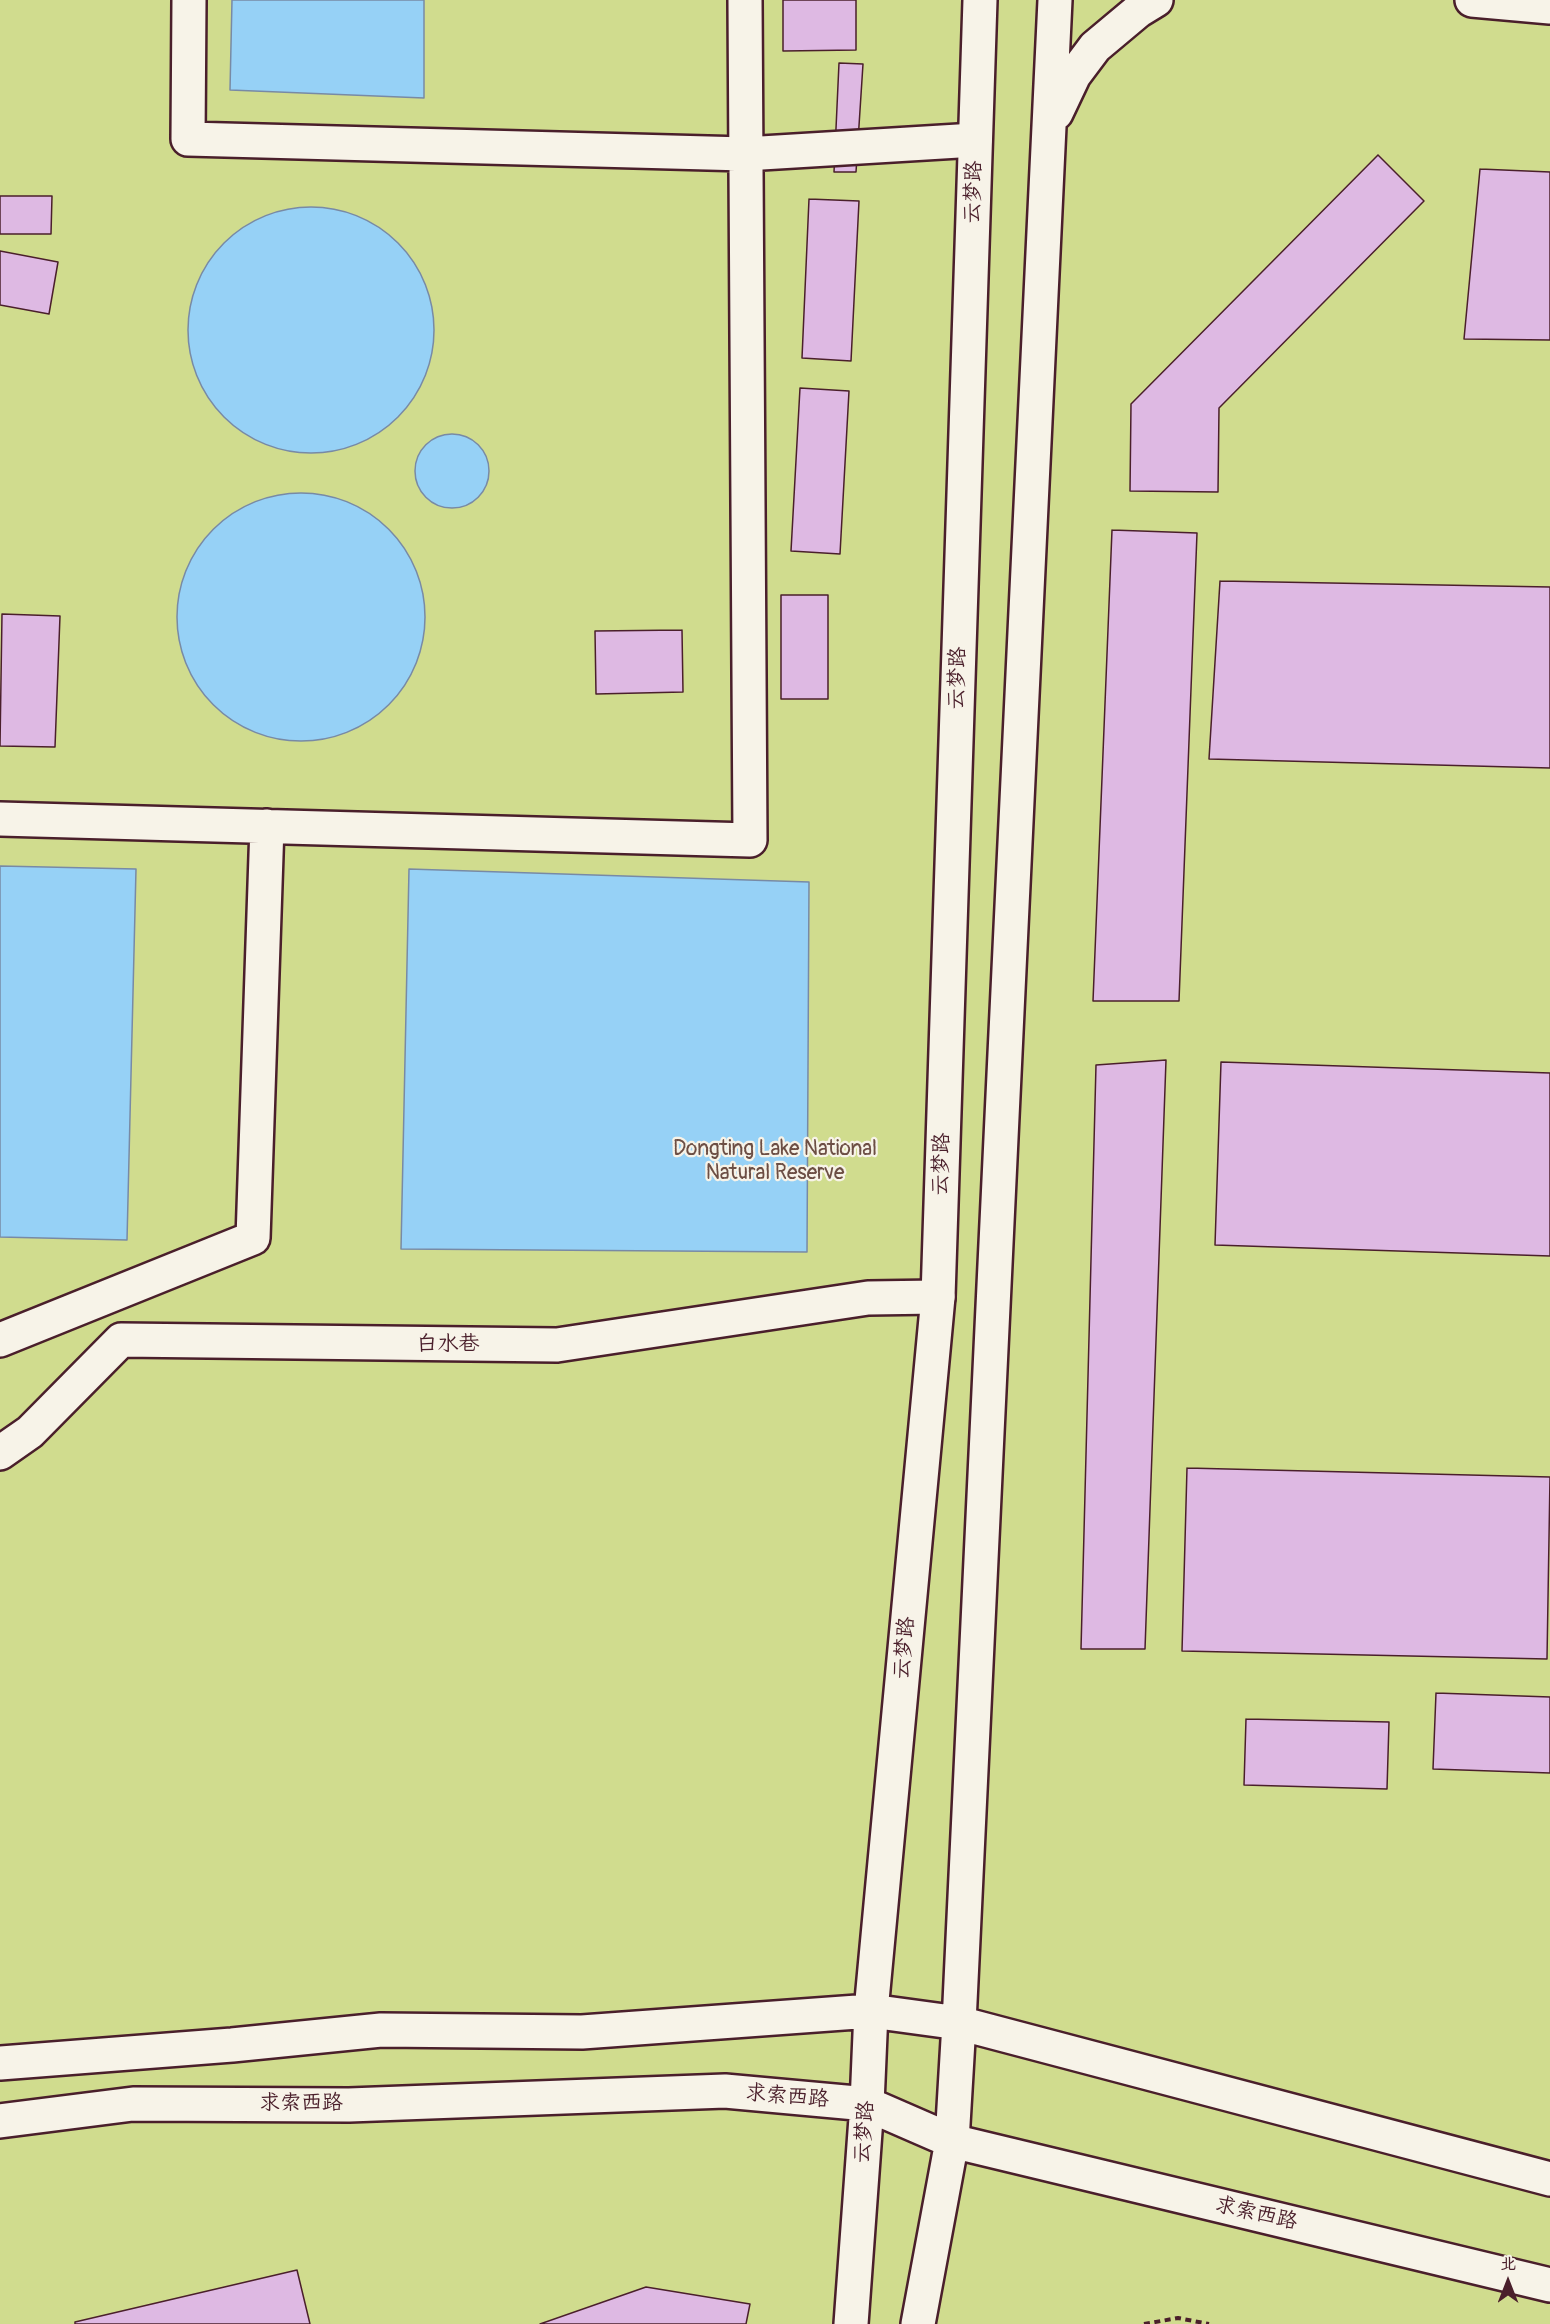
<!DOCTYPE html>
<html>
<head>
<meta charset="utf-8">
<style>
	body { margin:0 }
	#map { position:relative; width:1550px; height:2324px; overflow:hidden; background:#f0e2e6; font-family:Pangolin,"LXGW WenKai TC",sans-serif }
	canvas { display:block }
	.north { position:absolute; left:1478px; top:2252px; width:60px; height:60px; -webkit-text-stroke:4px #f7f3e8; paint-order:stroke; rotate:0deg; font-size:16px; font-weight:700; line-height:24px; text-align:center; color:#4a1f2b }
	.north::after { content:''; display:block; margin:auto; width:21px; height:27px; background:#4a1f2b; clip-path:polygon(50% 0,100% 100%,50% 72%,0 100%) }
</style>
</head>
<body>
<div id="map">
<canvas width="1550" height="2324"></canvas>
<div class="north">北</div>
</div>
<script>
const ctx = document.querySelector('canvas').getContext('2d');
ctx.lineJoin = 'round';
function fillPath(path, color) { ctx.fillStyle = color; ctx.fill(path, 'evenodd'); }
const toPath = rows => new Path2D(rows.map(r => 'M' + r).join(''));
function trace(path, color, width, dash) { ctx.strokeStyle = color; ctx.lineWidth = width; ctx.lineCap = dash ? 'butt' : 'round'; ctx.setLineDash(dash || []); ctx.stroke(path); }
function drawText(font, color, halo, rows, align = 'center') {
  ctx.font = font + ' Pangolin,"LXGW WenKai TC",sans-serif'; ctx.lineWidth = 4.5; ctx.setLineDash([]); ctx.textBaseline = 'middle'; ctx.strokeStyle = halo; ctx.fillStyle = color; for (const [text, x, y, turn = 0] of rows) {
    ctx.save(); ctx.translate(x, y); ctx.rotate((+turn || 0) * Math.PI / 180); ctx.textAlign = isNaN(turn) ? turn : align; if (halo) ctx.strokeText(text, 0, 0); ctx.fillText(text, 0, 0); ctx.restore();
  }
}
fillPath(toPath([
	[0,0,1550,0,1550,2324,0,2324]
]), '#d0dc8e');
const water = toPath([
	[232,0,424,0,424,98,230,90,232,0],
	'188 330a123 123 0 1 1 246 0a123 123 0 1 1-246 0Z',
	'415 471a37 37 0 1 1 74 0a37 37 0 1 1-74 0Z',
	'177 617a124 124 0 1 1 248 0a124 124 0 1 1-248 0Z',
	[0,866,136,869,127,1240,0,1237,0,866],
	[409,869,809,882,807,1252,401,1249,409,869]
]);
fillPath(water, '#96d1f6');
trace(water, '#788aa5', 1.5);
const building = toPath([
	[783,0,856,0,856,50,783,51,783,0],
	[839,63,863,64,856,172,834,172,839,63],
	[1378,155,1424,201,1219,408,1218,492,1130,491,1131,404,1378,155],
	[1480,169,1550,172,1550,340,1464,339,1480,169],
	[0,196,52,196,51,234,0,234,0,196],
	[809,199,859,201,851,361,802,358,809,199],
	[0,251,58,262,49,314,0,305,0,251],
	[800,388,849,391,840,554,791,551,800,388],
	[1112,530,1197,533,1179,1001,1093,1001,1112,530],
	[1220,581,1550,587,1550,768,1209,759,1220,581],
	[781,595,828,595,828,699,781,699,781,595],
	[2,614,60,616,55,747,0,746,2,614],
	[682,630,683,692,596,694,595,631,682,630],
	[1166,1060,1145,1649,1081,1649,1096,1065,1166,1060],
	[1221,1062,1550,1073,1550,1256,1215,1245,1221,1062],
	[1187,1468,1550,1477,1547,1659,1182,1651,1187,1468],
	[1436,1693,1550,1697,1550,1773,1433,1769,1436,1693],
	[1246,1719,1389,1722,1387,1789,1244,1785,1246,1719],
	[297,2270,310,2324,75,2324,75,2322,297,2270],
	[646,2287,750,2304,746,2324,540,2324,646,2287]
]);
fillPath(building, '#deb9e3');
trace(building, '#4a1f2b', 1.5);
const minor = toPath([
	[189,0,188,139,745,154,975,140],
	[0,819,750,840,745,0],
	[0,1340,253,1238,267,826],
	[0,1453,30,1432,121,1340,557,1345,868,1298,938,1297]
]);
const major = toPath([
	[1472,0,1550,7],
	[1056,113,1074,75,1095,47,1138,11,1156,0],
	[0,2063,232,2045,381,2030,582,2032,871,2011,959,2023,1550,2179],
	[0,2121,133,2104,349,2105,725,2091,867,2104,952,2141,1550,2285],
	[851,2324,867,2104,871,2011,938,1297,980,0],
	[918,2324,952,2141,959,2023,1055,0]
]);
trace(minor, '#4a1f2b', 38);
trace(major, '#4a1f2b', 38);
trace(toPath([
	[1144,2324,1178,2318,1209,2324]
]), '#4a1f2b', 4, [6, 4.5]);
trace(minor, '#f7f3e8', 33);
trace(major, '#f7f3e8', 33);
drawText('21px', '#4a1f2b', '#f7f3e8', [
	["云梦路",974,192,-88],
	["云梦路",958,678,-88],
	["云梦路",942,1164,-88],
	["白水巷",448,1345],
	["云梦路",905,1648,-85],
	["求索西路",787,2097,5],
	["求索西路",301,2104],
	["云梦路",865,2132,-86],
	["求索西路",1256,2214,13]
]);
drawText('21px', '#6c4e44', '#f7f3e8', [
	["Dongting Lake National",775,1150],
	["Natural Reserve",775,1174]
]);
</script>
</body>
</html>
